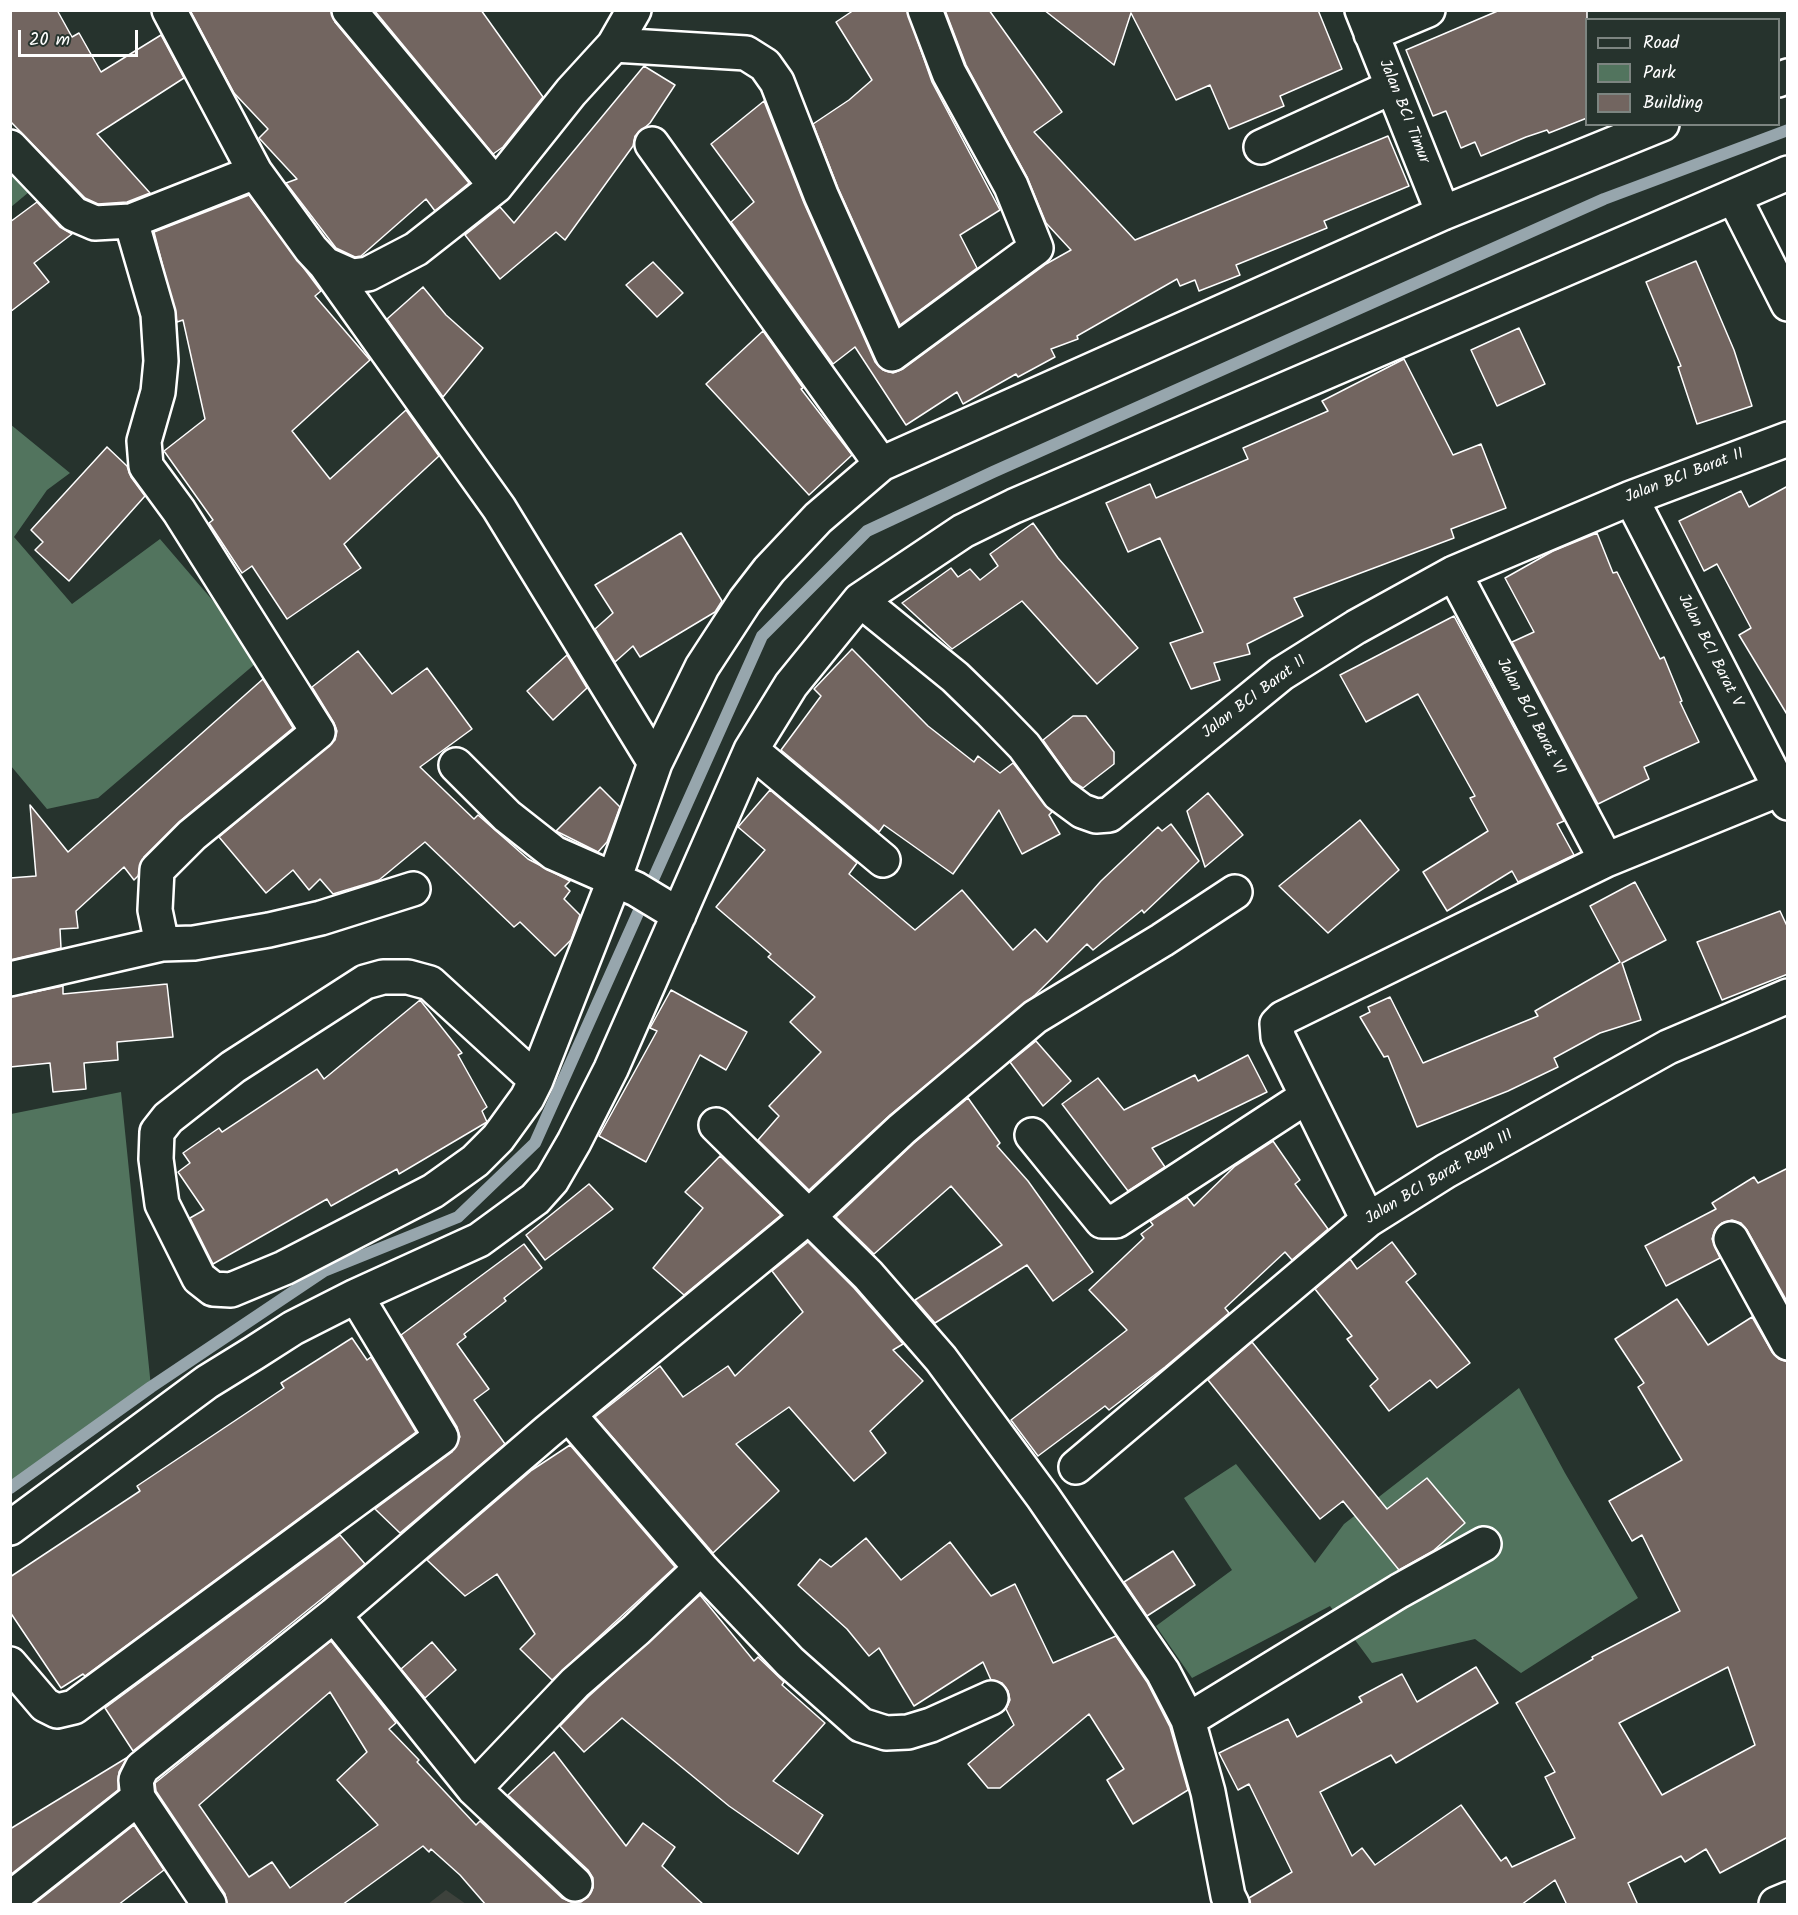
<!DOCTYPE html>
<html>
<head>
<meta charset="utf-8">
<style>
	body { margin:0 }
	#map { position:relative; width:1798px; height:1915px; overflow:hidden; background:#26332d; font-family:Kalam,sans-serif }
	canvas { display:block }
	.frame { position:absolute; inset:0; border:12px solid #fff; pointer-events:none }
	.legend { position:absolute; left:1585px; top:18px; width:195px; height:108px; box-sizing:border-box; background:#26332d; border:2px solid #7d8581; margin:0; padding:8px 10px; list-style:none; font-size:18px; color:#fff }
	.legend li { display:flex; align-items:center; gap:12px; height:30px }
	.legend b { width:30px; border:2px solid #7d8581 }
	.scale { position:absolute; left:18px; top:30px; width:120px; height:27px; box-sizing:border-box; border:3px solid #fff; border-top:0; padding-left:8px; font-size:18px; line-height:21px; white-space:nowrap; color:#fff; -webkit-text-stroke:4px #26332d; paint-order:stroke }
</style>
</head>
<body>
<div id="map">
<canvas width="1798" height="1915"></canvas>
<div class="frame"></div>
<ul class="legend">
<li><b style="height:8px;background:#26332d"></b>Road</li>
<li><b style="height:16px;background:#52745e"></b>Park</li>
<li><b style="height:16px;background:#726560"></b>Building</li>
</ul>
<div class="scale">20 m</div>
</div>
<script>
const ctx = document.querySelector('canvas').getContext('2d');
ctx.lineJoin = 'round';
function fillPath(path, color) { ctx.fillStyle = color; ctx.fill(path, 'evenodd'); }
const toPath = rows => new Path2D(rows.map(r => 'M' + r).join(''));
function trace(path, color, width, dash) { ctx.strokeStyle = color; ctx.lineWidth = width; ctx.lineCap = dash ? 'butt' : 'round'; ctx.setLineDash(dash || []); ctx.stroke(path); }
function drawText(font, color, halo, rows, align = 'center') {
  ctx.font = font + ' Kalam,sans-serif'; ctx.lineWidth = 5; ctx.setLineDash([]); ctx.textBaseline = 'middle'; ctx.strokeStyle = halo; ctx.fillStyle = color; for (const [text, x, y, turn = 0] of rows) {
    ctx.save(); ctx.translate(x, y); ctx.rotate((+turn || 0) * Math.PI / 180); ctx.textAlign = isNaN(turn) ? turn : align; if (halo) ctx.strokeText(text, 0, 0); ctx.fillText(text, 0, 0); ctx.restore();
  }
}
fillPath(toPath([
	[446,1890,466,1904,428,1904]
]), '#3d423c');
fillPath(toPath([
	[11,174,29,192,11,207],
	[10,424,70,473,47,490,14,537,72,604,160,539,262,658,98,798,47,809,11,766],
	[121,1092,151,1387,11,1488,11,1114],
	[1519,1388,1565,1473,1638,1598,1521,1673,1475,1639,1372,1663,1330,1606,1192,1678,1156,1626,1232,1570,1184,1498,1236,1464,1315,1563,1344,1524]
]), '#52745e');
trace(toPath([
	[10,1488,151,1387,324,1271,458,1217,535,1143,762,636,867,531,993,472,1604,199,1788,130]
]), '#97a6ad', 12);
const building = toPath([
	[10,10,57,10,72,37,79,33,101,72,161,35,184,78,97,134,150,193,127,202,98,204,85,198,10,121,10,10],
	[190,10,331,10,335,22,469,183,435,211,426,199,361,256,355,257,336,248,286,183,297,179,259,138,268,129,234,93,190,10],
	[374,10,481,10,543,97,503,147,493,154,374,10],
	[854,10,907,10,932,82,1000,210,960,235,977,268,900,325,838,188,813,124,849,100,872,80,836,22,854,10],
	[945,10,989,10,1062,112,1034,132,1135,240,1388,136,1409,186,1324,221,1327,228,1236,265,1240,275,1199,291,1195,280,1180,286,1177,279,1077,336,1078,339,1051,349,1055,357,1018,377,1016,374,963,404,957,392,906,425,855,347,833,364,731,222,754,202,711,144,764,101,804,203,875,362,883,370,893,373,903,369,1046,264,1071,250,1046,223,1027,177,966,65,945,10],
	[1044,10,1318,10,1342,69,1280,96,1284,106,1229,129,1210,85,1176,100,1131,13,1114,65,1044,10],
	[1500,10,1587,10,1587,118,1549,133,1547,130,1526,137,1481,156,1475,142,1461,148,1446,111,1433,116,1406,50,1500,10],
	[644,66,675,85,650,123,635,136,633,146,565,240,556,232,500,279,465,235,500,207,514,223,644,66],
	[249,195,321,291,315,296,370,360,292,431,330,479,406,410,439,456,344,544,361,568,287,619,252,566,242,573,209,523,213,520,164,451,205,419,183,320,177,322,154,232,249,195],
	[37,202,60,227,72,234,34,263,49,282,10,312,10,222,37,202],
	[1696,261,1734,350,1752,406,1697,424,1678,367,1681,366,1646,282,1696,261],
	[653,262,683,293,657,317,626,285,653,262],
	[423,287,446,315,483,348,443,397,387,319,423,287],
	[1519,328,1545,384,1497,406,1471,350,1519,328],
	[763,331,803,388,801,389,852,455,809,495,706,384,763,331],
	[1404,359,1453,455,1481,444,1506,508,1451,529,1454,538,1294,598,1303,616,1247,644,1250,654,1214,663,1220,680,1191,689,1170,643,1203,632,1160,538,1128,552,1106,503,1150,484,1156,498,1248,459,1243,448,1328,411,1322,401,1404,359],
	[107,447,127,466,131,477,145,496,69,581,35,550,43,542,31,530,107,447],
	[1788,486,1788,716,1739,635,1751,628,1717,564,1704,571,1679,521,1741,491,1749,507,1788,486],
	[1033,523,1058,558,1138,648,1097,684,1022,601,952,649,902,603,951,568,958,577,970,569,980,580,998,566,990,554,1033,523],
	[681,533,722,601,715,612,640,657,633,646,615,662,595,629,613,613,595,585,681,533],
	[1597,533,1613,573,1617,572,1660,659,1664,657,1682,701,1680,702,1699,742,1644,767,1649,779,1598,804,1512,642,1534,632,1505,578,1553,551,1597,533],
	[1454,616,1564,821,1557,824,1574,855,1518,882,1512,871,1447,911,1423,872,1488,831,1470,798,1475,796,1418,694,1366,722,1340,675,1454,616],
	[852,649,928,726,974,762,978,756,1000,773,1013,763,1052,812,1049,815,1060,834,1022,854,999,810,953,874,884,825,879,832,781,750,821,696,814,689,852,649],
	[358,651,392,694,427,668,472,729,420,767,474,819,478,815,528,859,570,881,565,886,570,891,564,899,580,915,571,940,555,956,520,922,514,927,425,842,379,880,333,894,320,879,309,890,293,870,266,893,219,837,335,740,337,731,334,723,312,687,358,651],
	[567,655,587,688,553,720,527,691,567,655],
	[263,679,293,728,179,822,144,857,138,876,134,880,124,867,76,911,78,928,60,929,61,948,10,960,10,878,36,876,30,805,68,852,263,679],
	[1073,716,1086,716,1114,752,1114,764,1083,788,1072,781,1043,740,1073,716],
	[600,787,620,807,607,842,598,852,556,831,600,787],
	[770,790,857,863,849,874,915,930,962,890,1013,950,1035,929,1047,942,1101,881,1158,827,1162,831,1171,824,1199,861,1144,913,1142,910,1093,950,1087,944,1035,995,890,1115,809,1190,758,1140,779,1116,769,1106,821,1052,790,1022,815,997,768,957,771,954,716,907,765,850,738,827,770,790],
	[1208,793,1243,835,1205,867,1187,811,1208,793],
	[1360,820,1399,870,1328,933,1279,886,1360,820],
	[1635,882,1666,940,1622,963,1641,1020,1600,1033,1554,1058,1558,1067,1508,1091,1417,1127,1388,1056,1384,1057,1360,1017,1370,1012,1368,1007,1390,997,1423,1063,1538,1016,1535,1011,1620,962,1590,906,1635,882],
	[1780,911,1788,928,1788,974,1722,1000,1697,942,1780,911],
	[167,984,173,1037,117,1042,118,1060,84,1063,86,1089,53,1092,50,1063,10,1067,10,997,63,986,63,994,167,984],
	[671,990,747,1032,726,1070,700,1055,646,1162,599,1136,657,1031,650,1028,671,990],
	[420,1000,462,1053,458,1055,487,1107,482,1111,487,1122,399,1174,397,1169,331,1206,327,1199,213,1264,190,1218,204,1210,178,1172,190,1163,183,1153,219,1128,222,1132,317,1069,324,1079,420,1000],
	[1036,1041,1071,1081,1043,1106,1010,1062,1036,1041],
	[1248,1055,1267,1092,1152,1148,1165,1167,1128,1191,1062,1104,1098,1078,1124,1110,1195,1075,1198,1081,1248,1055],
	[968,1098,1000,1143,997,1146,1028,1181,1093,1272,1053,1301,1027,1265,935,1323,915,1300,1002,1245,951,1186,874,1254,836,1217,914,1143,968,1098],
	[1273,1141,1300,1180,1295,1184,1328,1229,1292,1260,1285,1252,1225,1308,1229,1313,1165,1367,1109,1410,1105,1406,1038,1456,1011,1420,1127,1330,1089,1290,1144,1238,1141,1234,1153,1225,1150,1221,1187,1197,1194,1206,1235,1166,1273,1141],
	[720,1156,781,1215,684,1295,653,1268,703,1208,685,1192,720,1156],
	[1788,1168,1788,1303,1747,1230,1741,1223,1732,1220,1722,1223,1715,1230,1712,1239,1720,1258,1666,1286,1645,1246,1716,1209,1712,1203,1754,1177,1758,1183,1788,1168],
	[589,1184,613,1209,545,1260,526,1235,589,1184],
	[808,1242,854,1288,903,1344,893,1350,923,1381,870,1431,886,1453,854,1481,789,1407,736,1444,779,1491,713,1553,595,1417,660,1366,683,1397,728,1366,735,1376,803,1312,772,1271,808,1242],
	[1392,1242,1416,1274,1406,1282,1470,1363,1437,1388,1430,1380,1389,1411,1370,1386,1378,1379,1347,1339,1352,1336,1315,1289,1350,1259,1357,1269,1392,1242],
	[524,1244,542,1268,504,1298,506,1301,464,1334,466,1337,457,1344,489,1389,474,1400,505,1444,400,1533,375,1509,452,1452,460,1437,457,1427,401,1335,524,1244],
	[1677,1299,1708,1345,1752,1317,1772,1352,1779,1359,1788,1362,1788,1837,1720,1873,1706,1849,1685,1862,1681,1856,1628,1883,1638,1905,1567,1905,1555,1880,1521,1905,1251,1905,1249,1898,1292,1872,1249,1784,1238,1790,1219,1753,1288,1719,1297,1737,1362,1702,1359,1697,1402,1674,1417,1702,1476,1667,1498,1703,1396,1763,1391,1755,1320,1792,1352,1856,1362,1848,1375,1865,1461,1805,1501,1861,1506,1857,1512,1867,1575,1838,1545,1777,1555,1772,1516,1703,1593,1659,1592,1657,1680,1611,1642,1535,1632,1541,1609,1501,1682,1460,1638,1387,1644,1383,1615,1339,1677,1299],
	[1728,1667,1755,1745,1662,1795,1619,1723,1728,1667],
	[352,1338,367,1360,371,1357,416,1432,85,1676,83,1674,61,1688,10,1612,10,1577,140,1491,137,1486,284,1388,281,1383,352,1338],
	[1252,1342,1387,1509,1427,1478,1465,1523,1433,1551,1399,1570,1343,1501,1320,1519,1208,1380,1252,1342],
	[570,1445,675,1567,552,1680,520,1649,535,1634,497,1574,465,1596,427,1560,532,1470,570,1445],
	[340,1535,365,1564,133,1751,105,1708,340,1535],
	[866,1538,901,1580,950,1542,991,1596,1015,1584,1053,1663,1116,1636,1147,1682,1170,1727,1188,1790,1133,1824,1107,1780,1124,1769,1089,1714,1000,1788,988,1788,968,1764,1014,1725,1006,1709,1010,1700,1008,1691,1002,1683,991,1680,983,1662,914,1706,879,1648,869,1656,847,1629,798,1585,820,1559,831,1567,866,1538],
	[1173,1551,1195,1585,1147,1616,1124,1582,1173,1551],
	[700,1595,754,1661,758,1657,784,1682,782,1685,825,1723,773,1781,823,1815,798,1854,729,1806,622,1718,584,1752,560,1726,588,1697,700,1595],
	[331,1641,396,1723,389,1729,419,1760,417,1762,476,1825,480,1821,562,1898,571,1902,581,1902,588,1897,593,1888,593,1878,588,1870,508,1795,554,1752,626,1846,643,1823,675,1847,662,1866,704,1905,486,1905,460,1875,431,1849,429,1852,423,1846,342,1905,227,1905,225,1894,156,1791,155,1783,331,1641],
	[330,1692,367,1752,337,1780,378,1825,290,1888,272,1862,249,1877,199,1805,330,1692],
	[432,1642,456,1670,425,1698,401,1669,432,1642],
	[128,1757,119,1772,118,1790,10,1875,10,1829,128,1757],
	[134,1825,164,1870,118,1905,33,1905,134,1825]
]);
fillPath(building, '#726560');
trace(building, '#fff', 1.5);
const street = toPath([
	[169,10,255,172,311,249,325,264,352,276,368,274,416,249,496,186,571,92,614,45,634,10],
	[349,10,496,186],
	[1362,10,1443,213],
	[1371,34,1428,10],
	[614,45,746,53,765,65,777,82,821,195,892,354,1036,248,1011,186,949,73,925,10],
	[1778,80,1788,76],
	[652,144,881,464,1443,213,1662,124],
	[10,147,74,214,95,223,131,221,255,172],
	[1261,147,1392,87],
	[1734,197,1788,304],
	[325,264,499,508,655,763],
	[1631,498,1788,803],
	[1454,573,1606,860],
	[860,600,955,677,990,711,1024,746,1059,794,1082,811,1096,816,1109,815,1281,674,1356,627,1454,573,1631,498,1788,439],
	[751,750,883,860],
	[456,765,507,816,554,853,636,889,679,915],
	[162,944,194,943,269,930,321,918,413,889],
	[10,979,162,944,155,910,157,870,192,835,318,732,179,511,146,466,144,441,158,392,161,361,158,314,131,221],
	[536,1080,430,983,408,977,383,977,365,982,233,1067,168,1118,157,1132,156,1159,162,1204,199,1278,213,1289,231,1290,284,1268,433,1191,475,1161,498,1138,527,1098,536,1080,610,891,655,763,702,667,745,601,769,570,818,518,881,464],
	[716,1125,868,1275,941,1359,1043,1497,1163,1672,1188,1720,1208,1792,1228,1896,1232,1904],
	[1032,1135,1102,1221,1116,1221,1306,1097],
	[1368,1220,1278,1037,1277,1024,1283,1018,1606,860,1780,789],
	[1731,1239,1788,1343],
	[569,1415,701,1568,790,1662,861,1725,886,1733,908,1732,931,1725,991,1698],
	[1076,1467,1368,1220,1446,1171,1668,1047,1788,996],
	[10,1528,207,1382,254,1353,293,1328,356,1296,479,1240,535,1199,552,1180,574,1142,611,1069,751,750,791,685,860,600,963,531,1014,506,1788,173],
	[334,1615,474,1789,575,1884],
	[10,1664,45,1705,57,1711,74,1707,441,1437,356,1296],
	[1188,1720,1399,1591,1484,1544],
	[474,1789,575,1683,636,1630,701,1568],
	[10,1899,138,1798],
	[209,1904,138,1798,136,1780,142,1768,334,1615,547,1432,808,1217,902,1129,1035,1017,1162,940,1235,892]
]);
const secondary = toPath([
	[1776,1904,1788,1899]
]);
trace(street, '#fff', 38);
trace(secondary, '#fff', 38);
trace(street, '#26332d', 33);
trace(secondary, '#26332d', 33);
drawText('16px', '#fff', '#26332d', [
	["Jalan BCI Timur",1403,112,68],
	["Jalan BCI Barat II",1685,477,-21],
	["Jalan BCI Barat V",1709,651,63],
	["Jalan BCI Barat II",1255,698,-37],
	["Jalan BCI Barat VI",1530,717,62],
	["Jalan BCI Barat Raya III",1440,1178,-31]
]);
</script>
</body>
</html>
